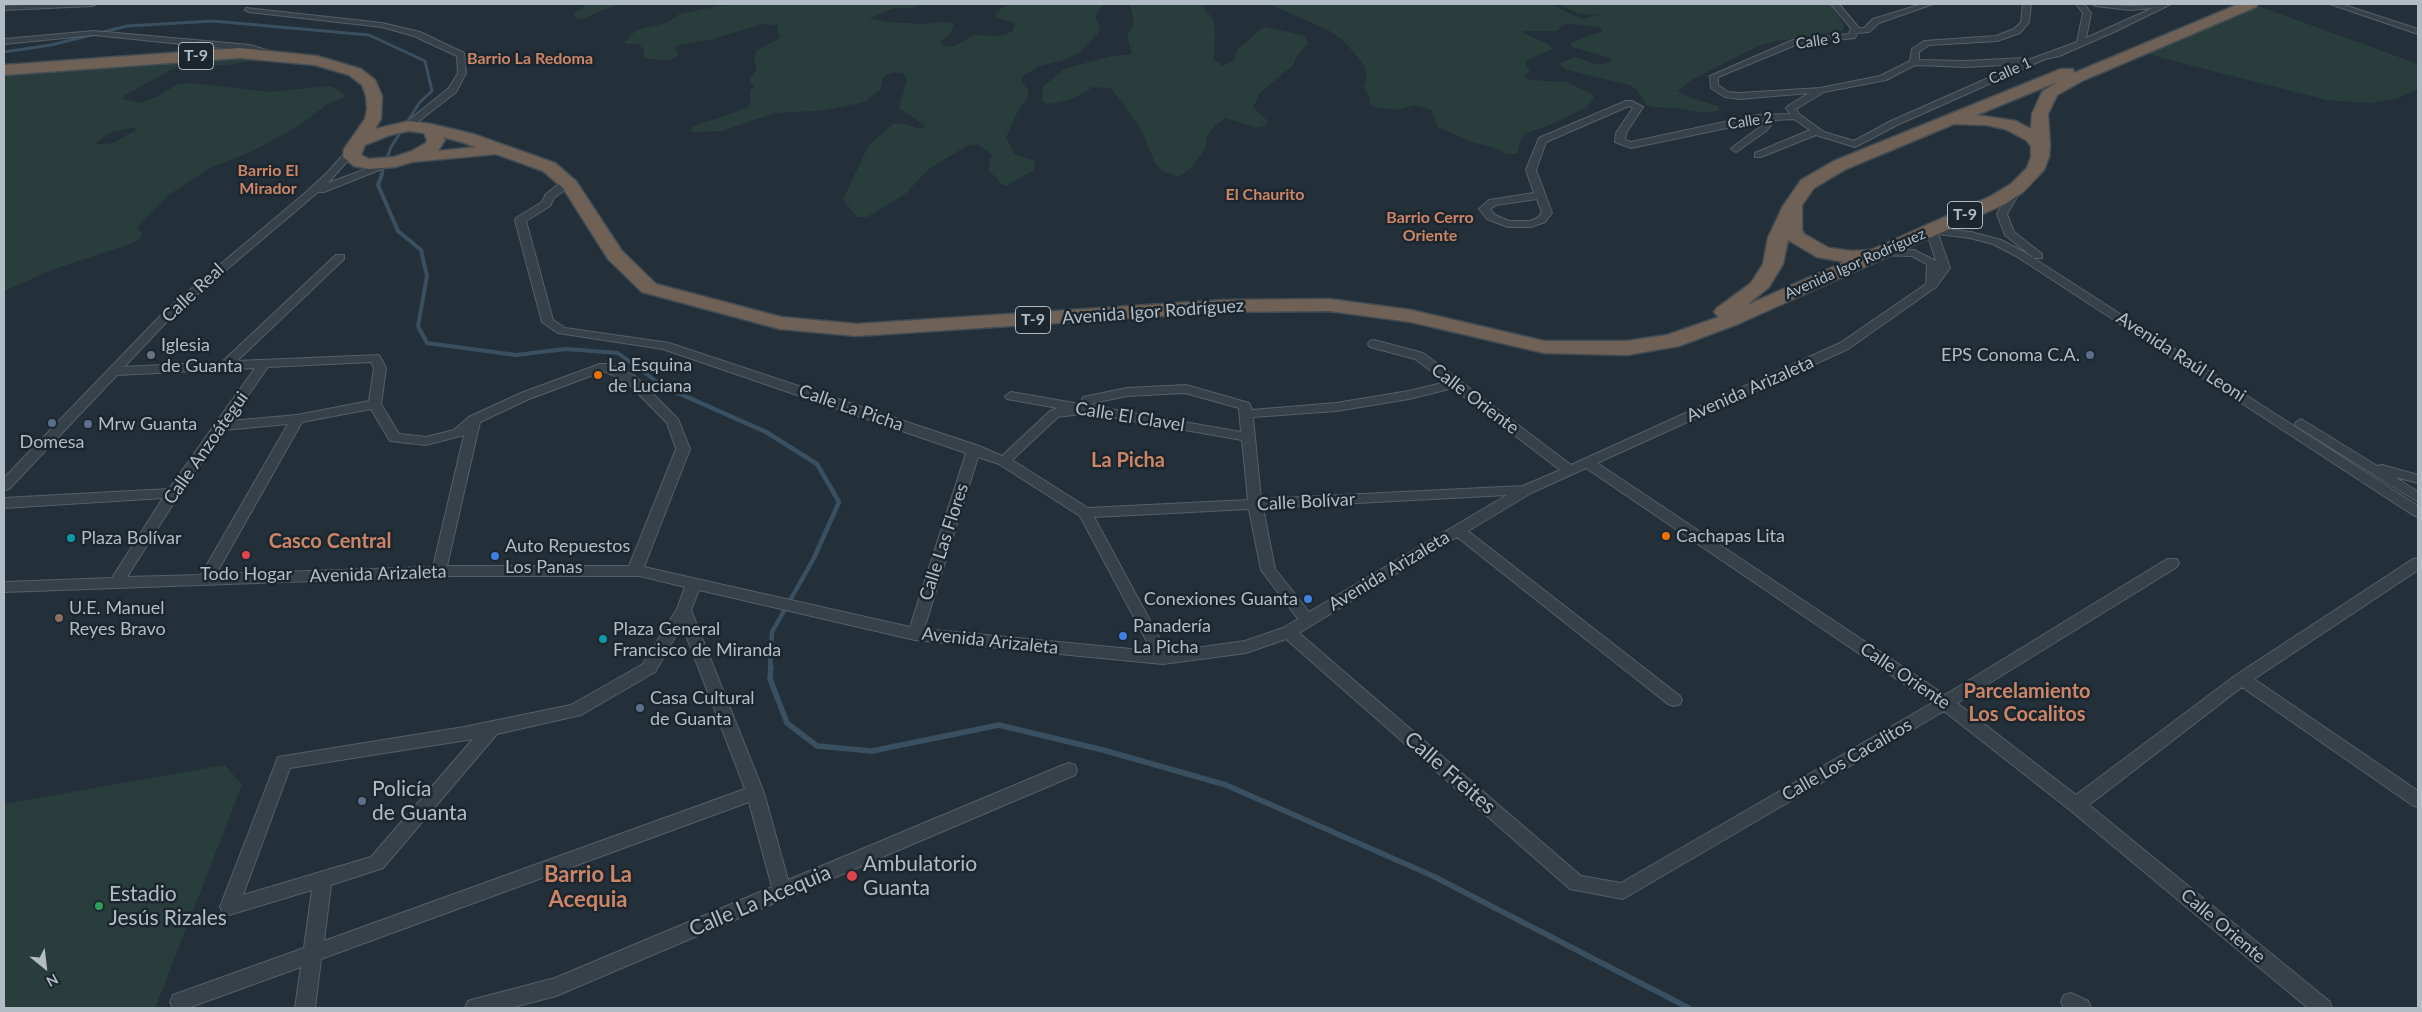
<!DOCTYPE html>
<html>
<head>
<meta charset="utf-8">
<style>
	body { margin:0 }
	#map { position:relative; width:2422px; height:1012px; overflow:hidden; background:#243039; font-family:Lato,sans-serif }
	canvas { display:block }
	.frame { position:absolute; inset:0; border:5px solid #b2bcc5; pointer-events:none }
	.north { position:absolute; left:20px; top:942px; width:50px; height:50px; -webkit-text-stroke:4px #1c262e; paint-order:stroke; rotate:151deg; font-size:14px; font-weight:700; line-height:20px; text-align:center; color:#b2bcc5 }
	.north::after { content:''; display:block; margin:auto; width:18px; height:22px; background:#b2bcc5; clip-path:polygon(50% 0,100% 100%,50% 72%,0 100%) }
</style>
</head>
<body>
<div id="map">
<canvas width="2422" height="1012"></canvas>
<div class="frame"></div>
<div class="north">N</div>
</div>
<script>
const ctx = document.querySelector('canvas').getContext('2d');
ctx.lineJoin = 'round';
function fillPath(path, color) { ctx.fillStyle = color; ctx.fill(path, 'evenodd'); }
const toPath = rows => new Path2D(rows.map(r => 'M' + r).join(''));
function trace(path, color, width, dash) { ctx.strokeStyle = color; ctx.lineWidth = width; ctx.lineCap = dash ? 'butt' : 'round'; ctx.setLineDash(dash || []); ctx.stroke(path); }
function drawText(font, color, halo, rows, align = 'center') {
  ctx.font = font + ' Lato,sans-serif'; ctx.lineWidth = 5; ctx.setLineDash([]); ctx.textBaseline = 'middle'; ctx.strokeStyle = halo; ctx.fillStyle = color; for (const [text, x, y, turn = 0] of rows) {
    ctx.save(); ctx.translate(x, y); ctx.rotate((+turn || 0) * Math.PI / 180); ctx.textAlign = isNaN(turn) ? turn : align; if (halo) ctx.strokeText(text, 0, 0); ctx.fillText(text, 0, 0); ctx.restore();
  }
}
fillPath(toPath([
	[587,4,623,4,605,9,585,18,576,19,574,13],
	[748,4,922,4,912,8,895,8,869,18,886,22,924,24,948,22,954,24,950,34,940,41,945,46,953,47,974,35,999,36,1012,32,1015,25,1012,22,998,18,995,14,1002,8,1015,4,1104,4,1095,14,1100,29,1098,33,1081,51,1065,60,1039,66,1023,76,1021,80,1028,91,1028,99,1020,107,1006,137,1014,154,1035,161,1034,170,1006,186,999,183,997,178,988,170,992,155,978,144,968,145,929,169,905,194,867,217,857,217,843,199,869,145,893,124,902,123,916,128,925,128,923,124,899,108,907,80,903,73,895,72,887,74,883,78,880,90,864,102,826,110,775,113,722,131,692,132,692,128,698,124,725,116,748,107,751,103,750,91,754,87,749,80,757,69,754,62,756,53,758,50,780,38,777,31,778,25,763,24,709,40,681,44,675,47,678,54,676,57,668,60,649,59,644,57,644,50,639,44,624,43,636,30,666,23,680,14,720,6],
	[1130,4,1202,4,1205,11,1212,17,1215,27,1214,60,1223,66,1234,60,1238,49,1264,27,1299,34,1305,36,1308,43,1296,57,1294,64,1260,93,1254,106,1255,109,1268,121,1266,125,1259,128,1225,118,1216,125,1206,137,1206,147,1191,168,1179,177,1163,171,1155,163,1144,135,1126,107,1111,88,1093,87,1074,98,1056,103,1046,104,1042,101,1043,87,1064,69,1112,56,1132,54,1127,37,1134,23],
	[1269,4,1552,4,1572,15,1583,19,1605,13,1588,15,1576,13,1559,4,1830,4,1844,25,1842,31,1777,41,1758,46,1693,79,1677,91,1691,98,1717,106,1720,110,1704,113,1676,108,1655,107,1647,105,1636,89,1630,85,1567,70,1562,67,1560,63,1575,57,1598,65,1612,62,1611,58,1572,47,1570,43,1603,31,1599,27,1566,23,1556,31,1523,31,1525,34,1550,45,1552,49,1528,60,1525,63,1530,70,1524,77,1529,80,1566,82,1592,94,1594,99,1585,108,1550,125,1526,133,1520,141,1517,154,1507,154,1493,147,1474,143,1438,127,1431,110,1423,107,1414,105,1398,110,1375,107,1370,104,1369,96,1364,88,1367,77,1365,66,1342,39,1328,30],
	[2258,6,2418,64,2418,89,2398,98,2371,103,2326,100,2147,54],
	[202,57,271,58,226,65,178,66,125,95,123,99,140,103,159,96,176,85,189,83,269,92,331,86,344,94,343,98,326,105,300,125,251,152,212,167,170,194,139,225,137,230,143,233,139,239,130,244,54,269,4,291,4,75],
	[133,128,138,129,113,143,94,145,110,132],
	[225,765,242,785,155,1008,4,1008,4,804]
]), '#293e3c');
trace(toPath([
	[4,52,51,45,127,26,213,21,369,35,425,61,432,91,420,102,391,147,381,175]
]), '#3a5061', 3);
trace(toPath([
	[382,174,378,185,398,231,421,250,427,276,418,326,427,343,516,355,566,349,618,353,664,387,679,394]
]), '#3a5061', 4);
trace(toPath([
	[676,392,766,432,817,464,839,502,814,558,772,632,770,668]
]), '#3a5061', 4.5);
trace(toPath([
	[771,667,770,679,787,723,817,746,872,751,999,725,1103,750,1226,785,1433,876,1689,1008]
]), '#3a5061', 5.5);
const street = toPath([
	[45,4,96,4,92,6,4,10,4,6,45,4],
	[1831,4,1839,4,1859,28,1864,28,1873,19,1922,4,1933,4,1879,23,1869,32,1857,33,1855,38,1798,44,1718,77,1718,85,1728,92,1740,93,1820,88,1880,76,1910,61,1912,49,1924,41,1996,36,2014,29,2021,22,2023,4,2031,4,2029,22,2020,33,1997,41,1929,45,1919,52,1919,60,1965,61,2024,58,2028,60,2077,42,2083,13,2076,4,2084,4,2091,13,2086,38,2153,8,2130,10,2096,6,2092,4,2130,6,2171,4,2114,32,2059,56,2045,59,1897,125,1855,147,1816,135,1761,157,1755,157,1755,153,1810,130,1794,119,1775,120,1766,131,1736,152,1731,149,1733,147,1760,127,1765,120,1631,148,1615,142,1616,133,1633,108,1629,106,1546,142,1536,170,1552,213,1545,222,1531,227,1508,227,1487,219,1479,209,1489,200,1534,193,1526,170,1539,138,1626,101,1632,101,1643,107,1626,133,1625,140,1631,142,1757,115,1790,114,1786,108,1788,106,1809,93,1740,99,1725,97,1711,88,1710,76,1793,40,1849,34,1851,28,1831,4],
	[2020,64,1891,121,1854,141,1824,132,1799,114,1796,109,1824,92,1886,80,1915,65,1965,67,2020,64],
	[1537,199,1542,213,1537,218,1530,221,1509,221,1495,215,1490,209,1496,205,1537,199],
	[2330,4,2341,4,2418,29,2418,34,2330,4],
	[246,8,382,23,420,32,464,53,466,73,456,92,415,124,409,124,409,120,449,88,458,73,457,56,414,36,382,27,249,12,245,10,246,8],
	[94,31,250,45,279,54,275,57,250,51,94,35,4,44,4,39,94,31],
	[350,147,358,149,328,183,386,162,394,164,324,192,318,192,173,315,124,367,222,362,336,255,344,255,344,259,237,361,379,355,386,368,381,404,399,434,426,437,454,430,469,417,521,393,600,364,608,364,635,376,678,419,690,449,644,567,910,627,966,453,663,349,558,333,542,322,515,220,516,218,542,202,546,194,559,184,570,182,575,185,566,189,554,198,550,206,526,221,553,320,565,328,669,343,979,446,1002,456,1050,411,1058,408,1007,399,1005,396,1011,392,1080,404,1083,397,1127,388,1186,385,1249,403,1252,410,1336,403,1409,391,1446,382,1415,359,1370,347,1368,344,1370,341,1374,340,1423,353,1571,465,1840,343,1926,284,1927,264,1912,256,1875,255,1875,251,1914,250,1936,261,1926,230,1931,227,1971,232,2001,240,2024,252,2418,506,2418,517,2413,515,2016,256,1993,244,1970,238,1938,234,1950,268,1936,287,1848,349,1597,463,1945,695,2167,559,2177,559,2179,563,2177,567,1957,703,2076,795,2236,675,2413,559,2418,558,2418,570,2254,679,2418,791,2418,807,2412,805,2242,687,2089,805,2329,1001,2332,1008,2308,1008,2070,810,1944,711,1623,899,1570,889,1286,639,1246,653,1163,664,915,640,699,590,691,610,764,793,788,880,1063,765,1069,763,1075,765,1077,770,1075,775,556,996,510,1008,465,1008,468,1001,475,999,555,978,772,887,749,802,321,959,315,1008,295,1008,301,967,188,1008,173,1008,170,1002,173,995,304,948,312,890,229,915,223,913,220,907,278,757,464,727,571,705,643,664,677,609,685,587,640,576,453,576,4,592,4,582,112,578,163,498,4,508,4,498,169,489,255,368,117,375,9,489,4,490,4,478,165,311,304,194,328,172,350,147],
	[371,362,374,368,369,401,297,415,230,421,268,367,371,362],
	[604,371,627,382,667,423,676,449,629,566,447,566,480,422,529,399,604,371],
	[1453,388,1560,470,1523,486,1261,499,1253,417,1336,411,1409,399,1453,388],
	[1185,393,1239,408,1241,432,1093,406,1093,403,1127,396,1185,393],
	[371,409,390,441,426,445,464,435,433,567,216,574,302,422,371,409],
	[1088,413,1242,440,1248,500,1088,508,1012,460,1058,417,1088,413],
	[288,424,201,575,127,577,178,496,224,430,288,424],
	[978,457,999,464,1080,516,1152,651,924,629,978,457],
	[1586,468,1932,703,1621,883,1581,876,1299,633,1457,537,1668,704,1674,706,1680,704,1682,700,1680,696,1468,531,1531,493,1586,468],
	[1507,495,1309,612,1275,569,1263,508,1507,495],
	[1249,509,1261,570,1298,619,1283,628,1245,641,1167,652,1094,517,1249,509],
	[682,625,745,789,324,941,331,885,383,868,497,734,581,715,655,672,682,625],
	[473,739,371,857,243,895,290,768,473,739],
	[2017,185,2022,188,2007,214,2014,232,2042,254,2042,258,2034,258,2005,235,1997,214,2013,186,2017,185],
	[2301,419,2377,466,2382,465,2418,475,2418,483,2395,477,2418,492,2418,502,2296,426,2295,423,2301,419],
	[2071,993,2088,1001,2091,1008,2064,1008,2061,1002,2064,995,2071,993]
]);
const highway = toPath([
	[2239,4,2258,4,2256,7,2084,80,2057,95,2048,114,2050,146,2049,157,2044,170,2023,192,2005,204,1738,324,1679,346,1627,355,1544,353,1411,322,1329,311,1224,312,857,336,780,329,642,292,608,259,563,188,543,171,496,154,412,162,395,167,369,169,354,166,343,157,344,149,365,119,367,109,366,96,362,85,349,75,315,65,240,58,4,75,4,65,240,48,317,56,361,69,375,80,382,96,381,119,375,129,409,121,431,124,473,134,555,163,576,181,622,251,656,284,781,317,857,324,1224,300,1329,299,1411,310,1544,341,1627,341,1667,335,1719,317,1714,312,1717,308,1751,283,1763,264,1768,238,1783,206,1801,180,1834,161,2061,69,2073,69,2074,73,2239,4],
	[2057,82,2042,92,2032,114,2031,129,2016,121,1977,115,2057,82],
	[1954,124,1986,125,2005,129,2026,140,2031,146,2031,157,2027,168,2011,184,1991,196,1871,250,1852,251,1829,248,1804,234,1802,230,1802,205,1814,188,1846,169,1954,124],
	[409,131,424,133,427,140,426,143,412,151,394,157,369,159,361,155,365,145,390,135,409,131],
	[443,137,461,142,476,147,438,151,445,140,443,137],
	[1788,240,1817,257,1844,262,1747,305,1769,287,1783,264,1788,240]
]);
trace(street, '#555f67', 2);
trace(highway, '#424c54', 3);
fillPath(street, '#374149');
fillPath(highway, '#6f6155');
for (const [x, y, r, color] of [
	[151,355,5,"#6b7280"],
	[2090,355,5,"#5c6f8a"],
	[598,375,5,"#e8710a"],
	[52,423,5,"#5c6f8a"],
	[88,424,5,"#5c6f8a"],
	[1666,536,5,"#e8710a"],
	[71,538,5,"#0f9aa8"],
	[246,555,5,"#e0444e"],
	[495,556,5,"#3f7fe0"],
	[1308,599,5,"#3f7fe0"],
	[59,618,5,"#8d6e63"],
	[1123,636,5,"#3f7fe0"],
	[603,639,5,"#0f9aa8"],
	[640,708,5,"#5c6f8a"],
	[362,801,5,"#5c6f8a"],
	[852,876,6,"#e0444e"],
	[99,906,5,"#2e9e5b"]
]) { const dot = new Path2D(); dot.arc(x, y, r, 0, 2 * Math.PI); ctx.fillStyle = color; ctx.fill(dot); trace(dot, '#1c262e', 2); }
drawText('15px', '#b2bcc5', '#1c262e', [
	["Calle 3",1818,41,-8],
	["Calle 1",2010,71,-24],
	["Calle 2",1750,121,-9],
	["Avenida Igor Rodríguez",1855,264,-24]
]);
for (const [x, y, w] of [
	[196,56,35],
	[1965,215,35],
	[1033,320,35]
]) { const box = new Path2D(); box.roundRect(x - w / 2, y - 13.5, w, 27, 4); ctx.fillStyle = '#1c262e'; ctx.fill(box); trace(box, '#b2bcc5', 1); }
drawText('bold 16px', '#b2bcc5', null, [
	["T-9",196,56],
	["T-9",1965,215],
	["T-9",1033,320]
]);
drawText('bold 16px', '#cc8567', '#1c262e', [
	["Barrio La Redoma",530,59],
	["Barrio El",268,171],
	["Mirador",268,189],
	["Barrio Cerro",1430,218],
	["Oriente",1430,236]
]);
drawText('bold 16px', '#cc8567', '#1c262e', [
	["El Chaurito",1265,195]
]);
drawText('18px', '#b2bcc5', '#1c262e', [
	["Calle Real",193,293,-43],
	["Avenida Igor Rodríguez",1153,312,-4],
	["Avenida Raúl Leoni",2181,357,33],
	["Avenida Arizaleta",1750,389,-24],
	["Calle Oriente",1475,399,37],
	["Calle La Picha",851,408,19],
	["Calle El Clavel",1130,417,9],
	["Calle Anzoátegui",206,448,-55],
	["Calle Bolívar",1306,502,-3],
	["Calle Las Flores",944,542,-72],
	["Avenida Arizaleta",1389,571,-31],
	["Avenida Arizaleta",378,574,-2],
	["Avenida Arizaleta",990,641,6],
	["Calle Oriente",1905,676,34],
	["Calle Los Cacalitos",1847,760,-30],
	["Calle Oriente",2223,926,40]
]);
drawText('18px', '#b2bcc5', '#1c262e', [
	["Iglesia",161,345],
	["de Guanta",161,366],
	["EPS Conoma C.A.",2080,355,"right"],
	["La Esquina",608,365],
	["de Luciana",608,386],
	["Mrw Guanta",98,424],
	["Domesa",52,442,"center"],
	["Cachapas Lita",1676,536],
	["Plaza Bolívar",81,538],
	["Auto Repuestos",505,546],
	["Los Panas",505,567],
	["Todo Hogar",246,574,"center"],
	["Conexiones Guanta",1298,599,"right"],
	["U.E. Manuel",69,608],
	["Reyes Bravo",69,629],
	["Panadería",1133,626],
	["La Picha",1133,647],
	["Plaza General",613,629],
	["Francisco de Miranda",613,650],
	["Casa Cultural",650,698],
	["de Guanta",650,719]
], 'left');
drawText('bold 20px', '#cc8567', '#1c262e', [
	["La Picha",1128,461],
	["Casco Central",330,542],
	["Parcelamiento",2027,692],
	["Los Cocalitos",2027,715]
]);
drawText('21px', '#b2bcc5', '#1c262e', [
	["Calle Freites",1450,773,41],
	["Calle La Acequia",760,901,-23]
]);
drawText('21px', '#b2bcc5', '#1c262e', [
	["Policía",372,789],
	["de Guanta",372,813],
	["Ambulatorio",863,864],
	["Guanta",863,888],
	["Estadio",109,894],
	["Jesús Rizales",109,918]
], 'left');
drawText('bold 22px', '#cc8567', '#1c262e', [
	["Barrio La",588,875],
	["Acequia",588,900]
]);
</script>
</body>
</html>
